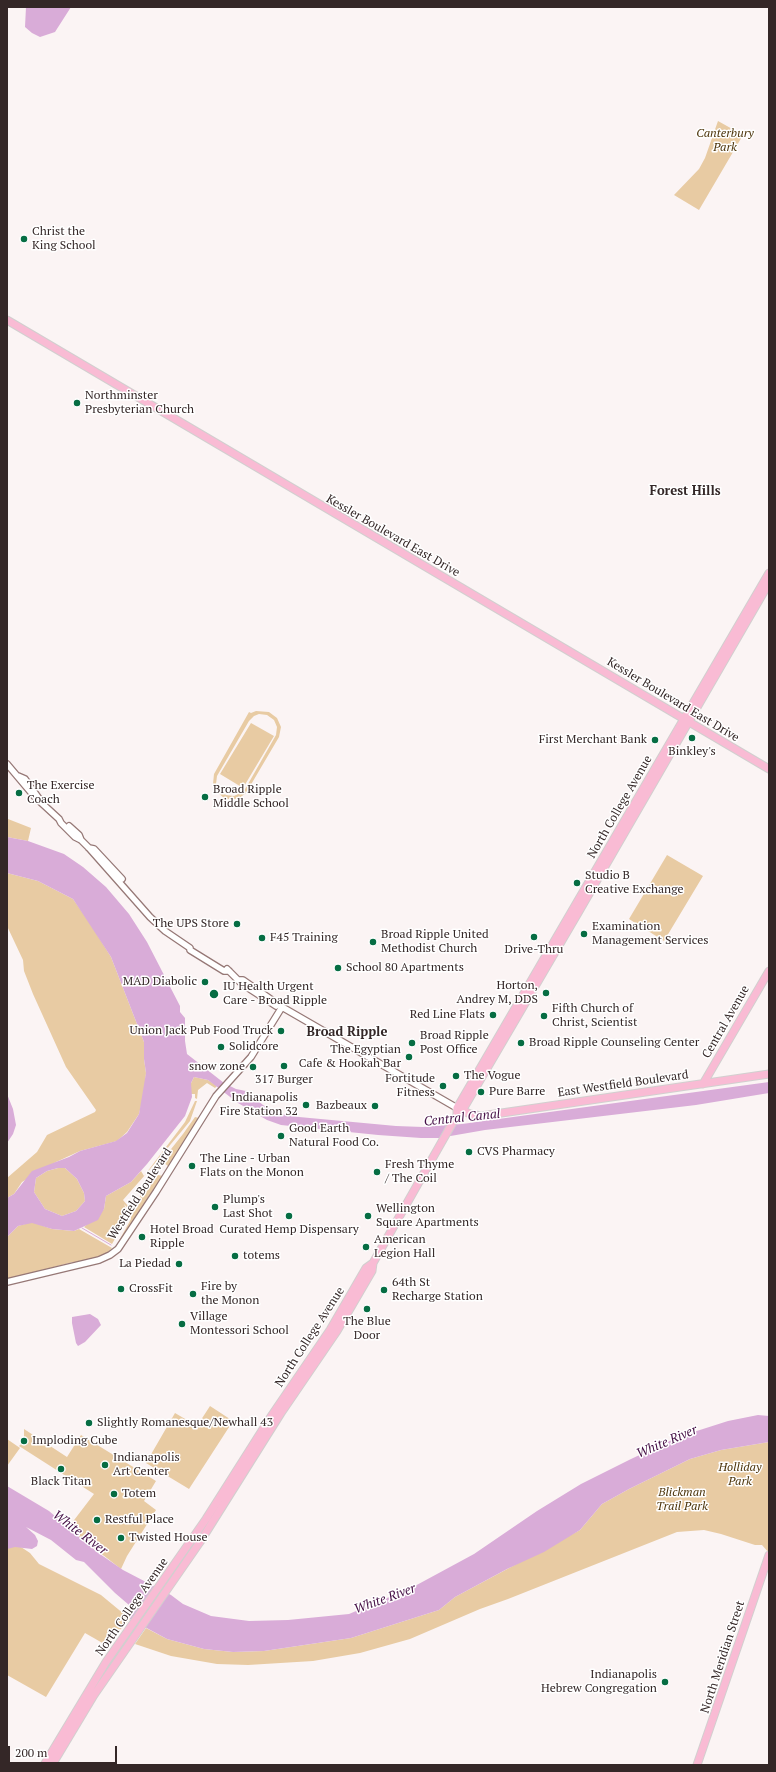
<!DOCTYPE html>
<html>
<head>
<meta charset="utf-8">
<style>
	body { margin:0 }
	#map { position:relative; width:776px; height:1772px; overflow:hidden; background:#fbf4f4; font-family:"PT Serif",serif }
	canvas { display:block }
	.frame { position:absolute; inset:0; border:8px solid #342727; pointer-events:none }
	.scale { position:absolute; left:8px; top:1746px; width:109px; height:18px; box-sizing:border-box; border:2px solid #342727; border-top:0; padding-left:5px; font-size:12px; line-height:14px; white-space:nowrap; color:#342727; -webkit-text-stroke:3px #fff; paint-order:stroke }
</style>
</head>
<body>
<div id="map">
<canvas width="776" height="1772"></canvas>
<div class="frame"></div>
<div class="scale">200 m</div>
</div>
<script>
const ctx = document.querySelector('canvas').getContext('2d');
ctx.lineJoin = 'round';
function fillPath(path, color) { ctx.fillStyle = color; ctx.fill(path, 'evenodd'); }
const toPath = rows => new Path2D(rows.map(r => 'M' + r).join(''));
function trace(path, color, width, dash) { ctx.strokeStyle = color; ctx.lineWidth = width; ctx.lineCap = dash ? 'butt' : 'round'; ctx.setLineDash(dash || []); ctx.stroke(path); }
function drawText(font, color, halo, rows, align = 'center') {
  ctx.font = font + ' "PT Serif",serif'; ctx.lineWidth = 3; ctx.setLineDash([]); ctx.textBaseline = 'middle'; ctx.strokeStyle = halo; ctx.fillStyle = color; for (const [text, x, y, turn = 0] of rows) {
    ctx.save(); ctx.translate(x, y); ctx.rotate((+turn || 0) * Math.PI / 180); ctx.textAlign = isNaN(turn) ? turn : align; if (halo) ctx.strokeText(text, 0, 0); ctx.fillText(text, 0, 0); ctx.restore();
  }
}
fillPath(toPath([
	[718,121,743,135,699,210,674,195,699,169,705,158],
	[256,711,269,712,277,718,281,727,279,737,246,793,238,799,225,799,215,790,213,784,214,774,249,712,251,713],
	[259,714,267,715,274,720,277,727,276,735,244,791,234,796,226,795,218,789,216,784,217,776,249,721,254,716],
	[251,723,274,736,243,788,220,774],
	[7,815,8,819,31,828,28,841,7,837],
	[667,855,703,876,664,941,629,919],
	[7,873,38,881,73,899,90,923,111,957,144,1042,144,1059,146,1073,144,1094,139,1114,127,1132,117,1141,80,1151,56,1162,22,1182,14,1194,7,1198,7,1178,37,1152,47,1135,95,1112,96,1110,66,1067,33,994,24,971,23,960,7,926],
	[194,1077,208,1080,217,1086,215,1088,207,1083,198,1090,197,1099,195,1098,195,1094,191,1094,191,1083],
	[195,1101,197,1101,190,1121,181,1132,145,1175,123,1200,128,1206,134,1208,142,1193,147,1191,151,1185,149,1181,158,1175,163,1176,120,1244,110,1253,100,1257,78,1263,73,1262,7,1279,7,1237,18,1226,32,1222,52,1229,74,1231,79,1229,112,1248,107,1253,115,1248,131,1219,131,1212,124,1204,126,1209,126,1213,120,1230,112,1244,84,1227,104,1209,106,1196,131,1182,141,1171,144,1176,185,1122],
	[208,1103,169,1167,162,1161,156,1168,183,1134,195,1117,199,1118],
	[58,1168,65,1168,77,1179,84,1193,85,1201,76,1211,62,1216,45,1209,34,1192,36,1178,47,1171],
	[210,1406,233,1421,189,1489,146,1463,175,1413,197,1426],
	[24,1429,67,1457,81,1435,156,1481,144,1501,156,1510,127,1556,121,1569,68,1528,94,1494,19,1446,24,1441],
	[7,1439,20,1448,7,1466],
	[769,1442,769,1553,762,1545,755,1545,721,1534,704,1530,677,1532,508,1599,480,1609,410,1639,360,1653,313,1661,248,1665,217,1664,171,1656,135,1644,146,1628,167,1639,204,1649,233,1652,264,1651,351,1638,439,1610,455,1597,580,1530,602,1504,629,1489,690,1459,721,1450],
	[7,1547,21,1547,30,1553,39,1564,101,1595,130,1619,106,1645,85,1633,46,1697,7,1675]
]), '#e8cba3');
fillPath(toPath([
	[26,7,71,7,55,32,40,37,32,33,25,27],
	[7,837,28,841,64,854,83,867,106,887,129,914,147,942,180,1006,180,1012,185,1018,185,1041,187,1054,224,1083,236,1089,246,1091,263,1105,277,1113,299,1117,396,1126,423,1127,462,1124,769,1082,769,1093,696,1105,485,1130,439,1138,421,1138,378,1135,281,1125,267,1120,238,1103,208,1080,194,1077,191,1083,192,1097,185,1116,147,1164,131,1182,106,1196,104,1209,98,1220,74,1231,52,1229,32,1223,18,1226,7,1237,7,1198,14,1194,32,1171,69,1157,80,1151,116,1141,127,1133,139,1114,146,1073,144,1059,144,1042,111,957,73,899,38,881,7,873],
	[58,1168,65,1168,77,1179,84,1193,85,1201,76,1211,62,1216,45,1209,34,1192,36,1178,47,1171],
	[7,1094,13,1109,16,1125,13,1134,7,1143],
	[90,1314,98,1319,101,1325,85,1342,78,1346,76,1343,72,1323,72,1317],
	[758,1415,769,1416,769,1442,721,1450,690,1459,629,1489,602,1504,580,1530,544,1552,507,1569,455,1597,439,1610,351,1638,264,1651,233,1652,204,1649,167,1639,130,1619,129,1605,115,1593,84,1562,76,1560,51,1540,26,1527,35,1535,38,1541,37,1546,32,1549,15,1547,7,1549,7,1486,49,1511,97,1552,123,1570,171,1595,183,1604,211,1616,249,1621,288,1620,349,1614,413,1587,474,1554,537,1511,581,1484,631,1459,678,1437,728,1421]
]), '#d9acd8');
trace(toPath([
	[82,1228,111,1245]
]), '#d9acd8', 1);
const minor = toPath([
	[7,764,34,796,59,819,61,823,75,837,81,840,89,848,150,917,165,931,190,948,190,950,224,971,229,971],
	[18,776,25,779,40,800],
	[69,826,79,835,81,840],
	[89,848,94,849,122,879],
	[227,969,242,984,276,1006],
	[239,980,243,980,282,1007,457,1108],
	[7,1282,99,1260,110,1255,118,1249,156,1192,216,1096,251,1057,282,1007]
]);
const major = toPath([
	[7,320,769,769],
	[703,1084,769,971],
	[460,1109,470,1114,481,1116,769,1074],
	[457,1115,457,1108,769,573],
	[44,1765,106,1662,206,1519,272,1415,330,1330,366,1268,373,1263],
	[52,1765,94,1695,200,1542,281,1413,337,1331,372,1271,373,1263,457,1115,462,1111,578,913,769,583],
	[697,1765,769,1555]
]);
trace(minor, '#967876', 8);
trace(major, '#d2cfcf', 9);
trace(minor, '#fff', 5.5);
trace(major, '#f9bbd4', 7);
for (const [x, y, r, color] of [
	[24,239,4,"#066d43"],
	[77,403,4,"#066d43"],
	[692,738,4,"#066d43"],
	[655,740,4,"#066d43"],
	[19,793,4,"#066d43"],
	[205,797,4,"#066d43"],
	[577,883,4,"#066d43"],
	[237,924,4,"#066d43"],
	[584,934,4,"#066d43"],
	[534,937,4,"#066d43"],
	[262,938,4,"#066d43"],
	[373,942,4,"#066d43"],
	[338,968,4,"#066d43"],
	[205,982,4,"#066d43"],
	[546,993,4,"#066d43"],
	[214,994,5,"#066d43"],
	[493,1015,4,"#066d43"],
	[544,1016,4,"#066d43"],
	[281,1031,4,"#066d43"],
	[412,1043,4,"#066d43"],
	[521,1043,4,"#066d43"],
	[221,1047,4,"#066d43"],
	[409,1057,4,"#066d43"],
	[284,1066,4,"#066d43"],
	[253,1067,4,"#066d43"],
	[456,1076,4,"#066d43"],
	[443,1086,4,"#066d43"],
	[481,1092,4,"#066d43"],
	[306,1105,4,"#066d43"],
	[375,1106,4,"#066d43"],
	[281,1136,4,"#066d43"],
	[469,1152,4,"#066d43"],
	[192,1166,4,"#066d43"],
	[377,1172,4,"#066d43"],
	[215,1207,4,"#066d43"],
	[289,1216,4,"#066d43"],
	[368,1216,4,"#066d43"],
	[142,1237,4,"#066d43"],
	[366,1247,4,"#066d43"],
	[235,1256,4,"#066d43"],
	[179,1264,4,"#066d43"],
	[121,1289,4,"#066d43"],
	[384,1290,4,"#066d43"],
	[193,1294,4,"#066d43"],
	[367,1309,4,"#066d43"],
	[182,1324,4,"#066d43"],
	[89,1423,4,"#066d43"],
	[24,1441,4,"#066d43"],
	[105,1465,4,"#066d43"],
	[61,1469,4,"#066d43"],
	[114,1494,4,"#066d43"],
	[97,1520,4,"#066d43"],
	[121,1538,4,"#066d43"],
	[665,1682,4,"#066d43"]
]) { const dot = new Path2D(); dot.arc(x, y, r, 0, 2 * Math.PI); ctx.fillStyle = color; ctx.fill(dot); trace(dot, '#fff', 1.5); }
drawText('italic 12px', '#4c340a', '#fff', [
	["Canterbury",725,134],
	["Park",725,148],
	["Holliday",740,1468],
	["Park",740,1482],
	["Blickman",682,1493],
	["Trail Park",682,1507]
]);
drawText('12px', '#342727', '#fff', [
	["Christ the",32,232],
	["King School",32,246],
	["Northminster",85,396],
	["Presbyterian Church",85,410],
	["First Merchant Bank",647,740,"right"],
	["Binkley's",692,752,"center"],
	["The Exercise",27,786],
	["Coach",27,800],
	["Broad Ripple",213,790],
	["Middle School",213,804],
	["Studio B",585,876],
	["Creative Exchange",585,890],
	["The UPS Store",229,924,"right"],
	["Examination",592,927],
	["Management Services",592,941],
	["Broad Ripple United",381,935],
	["Methodist Church",381,949],
	["F45 Training",270,938],
	["Drive-Thru",534,950,"center"],
	["School 80 Apartments",346,968],
	["MAD Diabolic",197,982,"right"],
	["Horton,",538,986,"right"],
	["Andrey M, DDS",538,1000,"right"],
	["IU Health Urgent",223,987],
	["Care - Broad Ripple",223,1001],
	["Fifth Church of",552,1009],
	["Christ, Scientist",552,1023],
	["Red Line Flats",485,1015,"right"],
	["Union Jack Pub Food Truck",273,1031,"right"],
	["Broad Ripple",420,1036],
	["Post Office",420,1050],
	["Broad Ripple Counseling Center",529,1043],
	["Solidcore",229,1047],
	["The Egyptian",401,1050,"right"],
	["Cafe & Hookah Bar",401,1064,"right"],
	["snow zone",245,1067,"right"],
	["The Vogue",464,1076],
	["Fortitude",435,1079,"right"],
	["Fitness",435,1093,"right"],
	["317 Burger",284,1080,"center"],
	["Pure Barre",489,1092],
	["Indianapolis",298,1098,"right"],
	["Fire Station 32",298,1112,"right"],
	["Bazbeaux",367,1106,"right"],
	["Good Earth",289,1129],
	["Natural Food Co.",289,1143],
	["CVS Pharmacy",477,1152],
	["The Line - Urban",200,1159],
	["Flats on the Monon",200,1173],
	["Fresh Thyme",385,1165],
	["/ The Coil",385,1179],
	["Plump's",223,1200],
	["Last Shot",223,1214],
	["Wellington",376,1209],
	["Square Apartments",376,1223],
	["Hotel Broad",150,1230],
	["Ripple",150,1244],
	["Curated Hemp Dispensary",289,1230,"center"],
	["American",374,1240],
	["Legion Hall",374,1254],
	["totems",243,1256],
	["La Piedad",171,1264,"right"],
	["64th St",392,1283],
	["Recharge Station",392,1297],
	["Fire by",201,1287],
	["the Monon",201,1301],
	["CrossFit",129,1289],
	["Village",190,1317],
	["Montessori School",190,1331],
	["The Blue",367,1322,"center"],
	["Door",367,1336,"center"],
	["Slightly Romanesque/Newhall 43",97,1423],
	["Imploding Cube",32,1441],
	["Indianapolis",113,1458],
	["Art Center",113,1472],
	["Black Titan",61,1482,"center"],
	["Totem",122,1494],
	["Restful Place",105,1520],
	["Twisted House",129,1538],
	["Indianapolis",657,1675,"right"],
	["Hebrew Congregation",657,1689,"right"]
], 'left');
drawText('12px', '#342727', '#fff', [
	["Kessler Boulevard East Drive",393,536,30],
	["Kessler Boulevard East Drive",673,700,31],
	["North College Avenue",620,807,-60],
	["Central Avenue",726,1022,-60],
	["East Westfield Boulevard",623,1084,-8],
	["Westfield Boulevard",140,1194,-57],
	["North College Avenue",310,1337,-57],
	["North College Avenue",132,1607,-55],
	["North Meridian Street",723,1657,-72]
]);
drawText('bold 13px', '#342727', '#fff', [
	["Forest Hills",685,491],
	["Broad Ripple",347,1032]
]);
drawText('italic 13px', '#440e44', '#fff', [
	["Central Canal",462,1118,-6],
	["White River",667,1442,-23],
	["White River",80,1533,37],
	["White River",385,1599,-20]
]);
</script>
</body>
</html>
